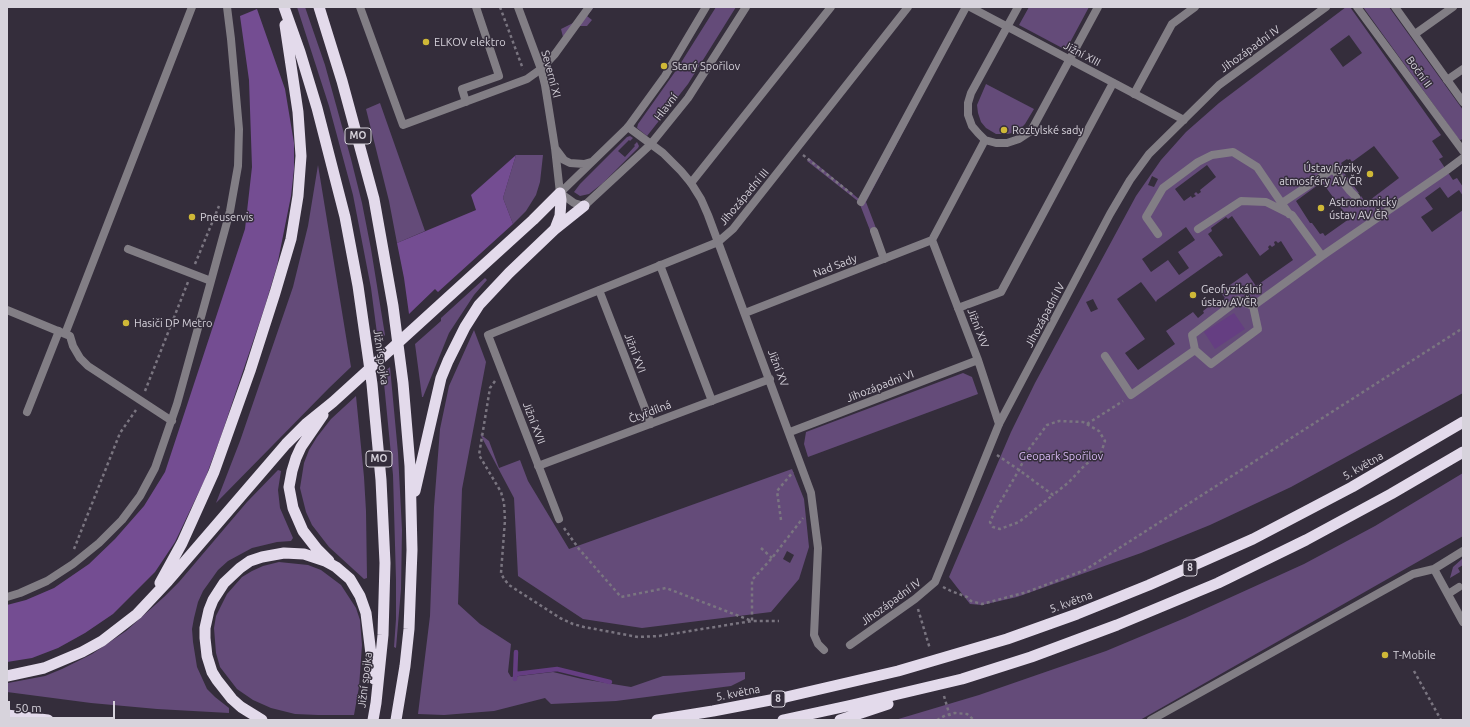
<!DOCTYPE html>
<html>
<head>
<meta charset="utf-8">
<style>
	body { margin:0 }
	#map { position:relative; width:1470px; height:727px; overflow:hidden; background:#342d3b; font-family:Ubuntu,sans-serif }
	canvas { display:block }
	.frame { position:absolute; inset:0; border:8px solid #d7d3dc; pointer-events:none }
	.scale { position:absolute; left:8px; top:701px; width:107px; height:18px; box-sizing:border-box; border:2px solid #d7d3dc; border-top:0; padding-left:5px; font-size:12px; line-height:14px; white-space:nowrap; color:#d7d3dc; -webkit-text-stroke:3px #342d3b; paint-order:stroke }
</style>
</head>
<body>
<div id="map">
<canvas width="1470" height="727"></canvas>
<div class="frame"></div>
<div class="scale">50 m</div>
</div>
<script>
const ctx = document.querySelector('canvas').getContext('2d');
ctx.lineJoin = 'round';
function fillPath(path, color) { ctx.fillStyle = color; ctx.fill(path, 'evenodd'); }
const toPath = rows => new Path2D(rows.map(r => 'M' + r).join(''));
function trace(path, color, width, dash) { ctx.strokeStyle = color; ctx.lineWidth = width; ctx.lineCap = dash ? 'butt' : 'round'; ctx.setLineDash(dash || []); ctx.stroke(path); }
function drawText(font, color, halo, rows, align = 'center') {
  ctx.font = font + ' Ubuntu,sans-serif'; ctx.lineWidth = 3; ctx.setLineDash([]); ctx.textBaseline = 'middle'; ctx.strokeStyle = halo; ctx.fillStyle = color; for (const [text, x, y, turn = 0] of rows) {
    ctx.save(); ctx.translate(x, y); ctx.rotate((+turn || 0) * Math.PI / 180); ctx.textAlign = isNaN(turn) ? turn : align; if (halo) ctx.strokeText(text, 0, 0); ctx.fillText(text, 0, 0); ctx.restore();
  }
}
fillPath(toPath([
	[297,7,305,7,325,65,351,159,362,203,371,249,385,335,378,341,371,288,353,195,329,106],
	[586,7,594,7,587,16,592,20,587,26,580,26,563,37,561,29,575,22],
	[716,7,736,7,688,84,647,136,637,128,638,124,677,69],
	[1029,7,1089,7,1066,50,1019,25],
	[1346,7,1350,7,1441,135,1432,141,1443,157,1439,159,1453,180,1457,178,1463,187,1463,196,1459,190,1448,198,1440,187,1425,198,1433,209,1421,217,1432,232,1463,210,1463,393,1291,487,1210,525,1141,553,1017,597,982,605,970,604,949,577,1011,432,1035,383,1136,196,1161,160,1186,132,1219,103],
	[1349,35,1362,53,1343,67,1330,49],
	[1374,146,1399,178,1366,203,1361,196,1360,197,1357,194,1359,193,1342,170,1341,167,1343,166,1341,163,1347,159,1348,160,1350,159,1352,162],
	[1207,165,1216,177,1200,190,1201,192,1198,194,1196,192,1194,194,1196,196,1192,198,1191,196,1184,201,1175,189],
	[1152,176,1158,179,1154,187,1148,185],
	[1322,182,1349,219,1325,236,1323,233,1320,234,1312,223,1310,223,1296,201],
	[1232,216,1260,256,1269,249,1268,247,1270,245,1272,247,1275,245,1274,242,1276,241,1278,243,1281,241,1293,260,1256,286,1247,273,1220,292,1225,298,1218,303,1216,301,1203,311,1204,313,1198,318,1193,312,1166,331,1175,344,1138,370,1125,353,1145,339,1117,299,1141,282,1156,302,1157,300,1219,256,1220,257,1223,255,1208,234,1212,231,1211,228,1226,217,1228,219],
	[1186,227,1195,240,1178,252,1189,268,1179,275,1168,260,1151,272,1142,259],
	[1093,299,1098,309,1091,312,1086,302],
	[1363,7,1389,7,1463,110,1463,139,1460,140,1457,137],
	[986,84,1034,109,1025,124,1018,131,1008,134,996,134,986,128,981,122,978,113,977,105],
	[380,103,425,231,397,243,389,201,366,109],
	[914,111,866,202,884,249,878,251,859,202,807,161,809,158,859,199],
	[630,136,633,138,630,141,629,140,618,151,625,157,635,146,634,145,637,142,639,146,638,148,603,183,589,194,580,196,574,192,580,184,627,137],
	[516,155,543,155,540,182,536,195,526,211,513,224,503,198],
	[318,165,351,367,329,388,216,503,240,441,293,287,308,226],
	[485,278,487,280,474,295,449,333,423,397,422,397,415,344,441,321,441,318],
	[474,330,486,362,462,489,458,604,480,624,511,644,508,672,511,677,553,672,582,679,631,687,663,676,745,672,745,679,731,686,616,701,551,704,545,698,494,711,444,715,418,714,430,616,434,507,440,429,449,386],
	[390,367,398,453,402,530,401,589,396,648,394,647,396,619,396,580,393,475,383,373],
	[963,373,972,377,978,394,808,457,804,444,806,432],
	[356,396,364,477,366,511,367,578,364,579,329,547,312,525,306,512,300,488,304,463,309,450,317,437,331,419],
	[480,434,489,441,499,468,520,460,528,481,569,549,792,469,804,499,809,547,799,579,771,612,642,628,583,619,518,576,514,498],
	[787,551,794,555,790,563,783,559],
	[278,470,281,471,278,490,280,508,293,538,291,541,277,542,252,548,228,561,218,570,203,591,198,602,194,618,192,629,193,642,197,667,207,689,215,697,229,708,229,713,157,709,91,703,7,692,8,683,45,676,62,669,92,654,126,631,164,597,179,582,247,502],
	[1463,473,1463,536,1140,720,895,720,979,695,1106,651,1185,618,1304,564,1375,526],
	[1463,558,1463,565,1458,568,1460,572,1450,578,1453,567],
	[279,562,308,565,321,570,341,585,356,608,360,620,362,645,359,687,354,715,318,715,295,714,271,708,253,700,237,689,220,667,216,653,214,628,216,616,227,594,242,577,252,571,263,566]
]), '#644b79');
fillPath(toPath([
	[257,9,285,89,294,143,294,169,291,196,277,266,264,309,221,436,205,479,175,542,155,572,113,614,85,633,58,648,32,658,7,662,7,605,26,600,54,588,89,564,115,539,144,506,165,472,245,229,252,167,249,80,240,16],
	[516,155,503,198,513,224,438,292,435,289,409,314,404,278,397,243,476,210,471,195]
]), '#744d92');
fillPath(toPath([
	[1234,313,1245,329,1215,349,1204,332]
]), '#653e82');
trace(toPath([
	[516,674,557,669,610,682],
	[515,679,516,652]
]), '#653e82', 4.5);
trace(toPath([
	[500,7,523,69],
	[803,155,854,196],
	[195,264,219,206],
	[495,381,490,388,479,455,501,492,504,503,505,520,501,573,504,579,509,585,560,618,573,624,584,627,638,637,659,636,752,621,779,621],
	[145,391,188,282],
	[1087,424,1123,401],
	[997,455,1019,470,1053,495,1069,482,1085,465,1101,453,1105,441,1099,431,1083,422,1059,421,1047,425,1029,449,1019,470,995,511,990,522,993,527,1000,529,1019,522,1053,495],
	[781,520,777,491,793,472],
	[564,528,579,549,621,597,666,588,752,621,752,580,772,558,803,518],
	[761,548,772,558],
	[74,549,120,433,136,410],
	[943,587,951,591,967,597,971,601,982,604,1027,592,1085,570,1463,328],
	[918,609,930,649],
	[1414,671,1441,720],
	[944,696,951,720],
	[937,720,946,715,955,713,967,714,974,720]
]), '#7a7580', 2.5, [3, 3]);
trace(toPath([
	[360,7,403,125,527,79,541,69,555,54,589,7],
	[1447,80,1463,69],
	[1134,94,1172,24,1195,7],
	[466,102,462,89,499,76,476,7],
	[691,183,831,7],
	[861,202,966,7],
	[1282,203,1333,169,1350,191,1356,197],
	[1198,229,1241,201,1266,202,1292,215,1322,256],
	[874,231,884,259],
	[1158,234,1146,217,1163,188,1198,162,1212,155,1233,152,1257,167,1289,214],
	[128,249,211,281],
	[660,265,712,401],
	[1238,300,1253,306,1258,329,1211,364,1195,350,1192,335,1238,300],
	[1253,306,1322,256,1447,170,1463,158],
	[958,308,1001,292,1113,83],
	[7,310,70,336,73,346,80,358,88,366,172,421],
	[65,334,192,7],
	[1105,356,1131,395,1195,350],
	[27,412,59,331],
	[1463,551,1434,569,1463,622],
	[1448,594,1459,587],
	[7,597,20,593,47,581,73,564,99,543,122,520,140,496,155,468,177,404,211,281,230,211,238,166,239,129,231,39,227,7],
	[1151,720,1413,574,1434,569]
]), '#827e85', 8);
trace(toPath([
	[970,7,1184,120],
	[1018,7,971,93,968,103,968,115,972,126,978,133,985,140,996,143,1007,143,1019,139,1031,131,1098,7],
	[1357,7,1463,151],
	[1395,7,1463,102],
	[1415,34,1453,7],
	[628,127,663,153,681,171,691,183,701,199,708,215,811,493,818,548,814,635,818,644,824,650],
	[932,240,978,360,999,424],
	[932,240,985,140],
	[599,290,651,424],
	[745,313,932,240],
	[790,432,978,360],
	[538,466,770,379],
	[559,519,488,335,718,242,733,229,908,7],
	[850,645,915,599,935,582,999,424,1110,214,1130,180,1149,154,1219,85,1326,7]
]), '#827e85', 8);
trace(toPath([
	[518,7,541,69,545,85,555,148,560,193],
	[555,148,564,160,570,163,584,164,591,162],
	[560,193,574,203,584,206,650,145,688,98,746,7],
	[560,193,628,127,665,76,706,7]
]), '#827e85', 8);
trace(toPath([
	[284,7,300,52,317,108,345,217,358,286,372,384,381,480,385,563,383,635,376,703,373,720],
	[319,7,342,81,374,199,393,306,403,383,410,466,412,550,409,629,405,666,396,720],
	[555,229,560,216,561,200,560,193],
	[323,415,301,447,296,458,292,471,289,487,293,508,303,531,317,549,329,561],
	[415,491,441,378,448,361,465,327,479,305,509,273,554,230,584,206],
	[160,583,182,543,214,472,250,371,275,293,291,239,298,196,301,156,298,112,285,25],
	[7,676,44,668,82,652,102,641,137,614,168,581,286,444,307,423,333,402,533,220,560,193],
	[7,715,48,720],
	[262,720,241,707,232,699,217,680,212,672,207,656,205,638,205,628,209,610,213,600,224,583,240,568,250,561,262,557,284,553,304,554,325,561,336,567,350,579,360,596,366,613,374,679],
	[657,720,713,711,786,697,898,671,1007,639,1077,614,1149,585,1253,539,1352,487,1463,422],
	[783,720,852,705,962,679,1031,657,1117,625,1218,583,1306,540,1391,494,1463,452],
	[840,720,888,704]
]), '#e3daeb', 11);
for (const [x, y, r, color] of [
	[426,42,4,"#cfb837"],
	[664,66,4,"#cfb837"],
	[1004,130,4,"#cfb837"],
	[1370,174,4,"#cfb837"],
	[1321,208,4,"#cfb837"],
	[192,217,4,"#cfb837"],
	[1193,295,4,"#cfb837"],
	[126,323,4,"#cfb837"],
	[1385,655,4,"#cfb837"]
]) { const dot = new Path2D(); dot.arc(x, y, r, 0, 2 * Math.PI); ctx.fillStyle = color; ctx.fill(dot); trace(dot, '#342d3b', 1.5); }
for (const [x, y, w] of [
	[358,136,26],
	[379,459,26],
	[1190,568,14],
	[778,699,14]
]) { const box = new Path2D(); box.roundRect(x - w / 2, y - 8, w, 16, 3); ctx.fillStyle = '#342d3b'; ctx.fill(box); trace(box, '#d7d3dc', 1); }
drawText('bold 10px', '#d7d3dc', null, [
	["MO",358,136],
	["MO",379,459],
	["8",1190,568],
	["8",778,699]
]);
drawText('11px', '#d7d3dc', '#342d3b', [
	["ELKOV elektro",434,42],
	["Starý Spořilov",672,66],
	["Roztylské sady",1012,130],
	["Ústav fyziky",1362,168,"right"],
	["atmosféry AV ČR",1362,181,"right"],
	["Astronomický",1329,202],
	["ústav AV ČR",1329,215],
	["Pneuservis",200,217],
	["Geofyzikální",1201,289],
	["ústav AVČR",1201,302],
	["Hasiči DP Metro",134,323],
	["T-Mobile",1393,655]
], 'left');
drawText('11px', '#d7d3dc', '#342d3b', [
	["Jihozápadní IV",1250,49,-36],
	["Jižní XIII",1082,54,28],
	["Boční II",1419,72,54],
	["Severní XI",551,74,75],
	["Hlavní",666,107,-52],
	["Jihozápadní III",744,197,-50],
	["Nad Sady",835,266,-21],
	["Jihozápadní IV",1045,315,-62],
	["Jižní XIV",978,328,69],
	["Jižní XVI",635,353,69],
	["Jižní spojka",381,357,82],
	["Jižní XV",778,368,69],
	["Jihozápadni VI",880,386,-21],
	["Čtyřdílná",650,412,-21],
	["Jižní XVII",534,423,69],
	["5. května",1363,466,-30],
	["Jihozápadní IV",891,602,-36],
	["5. května",1071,602,-20],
	["Jižní spojka",365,680,-83],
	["5. května",738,693,-11]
]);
drawText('11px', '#dabbf5', '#342d3b', [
	["Geopark Spořilov",1061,456]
]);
</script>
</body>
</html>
